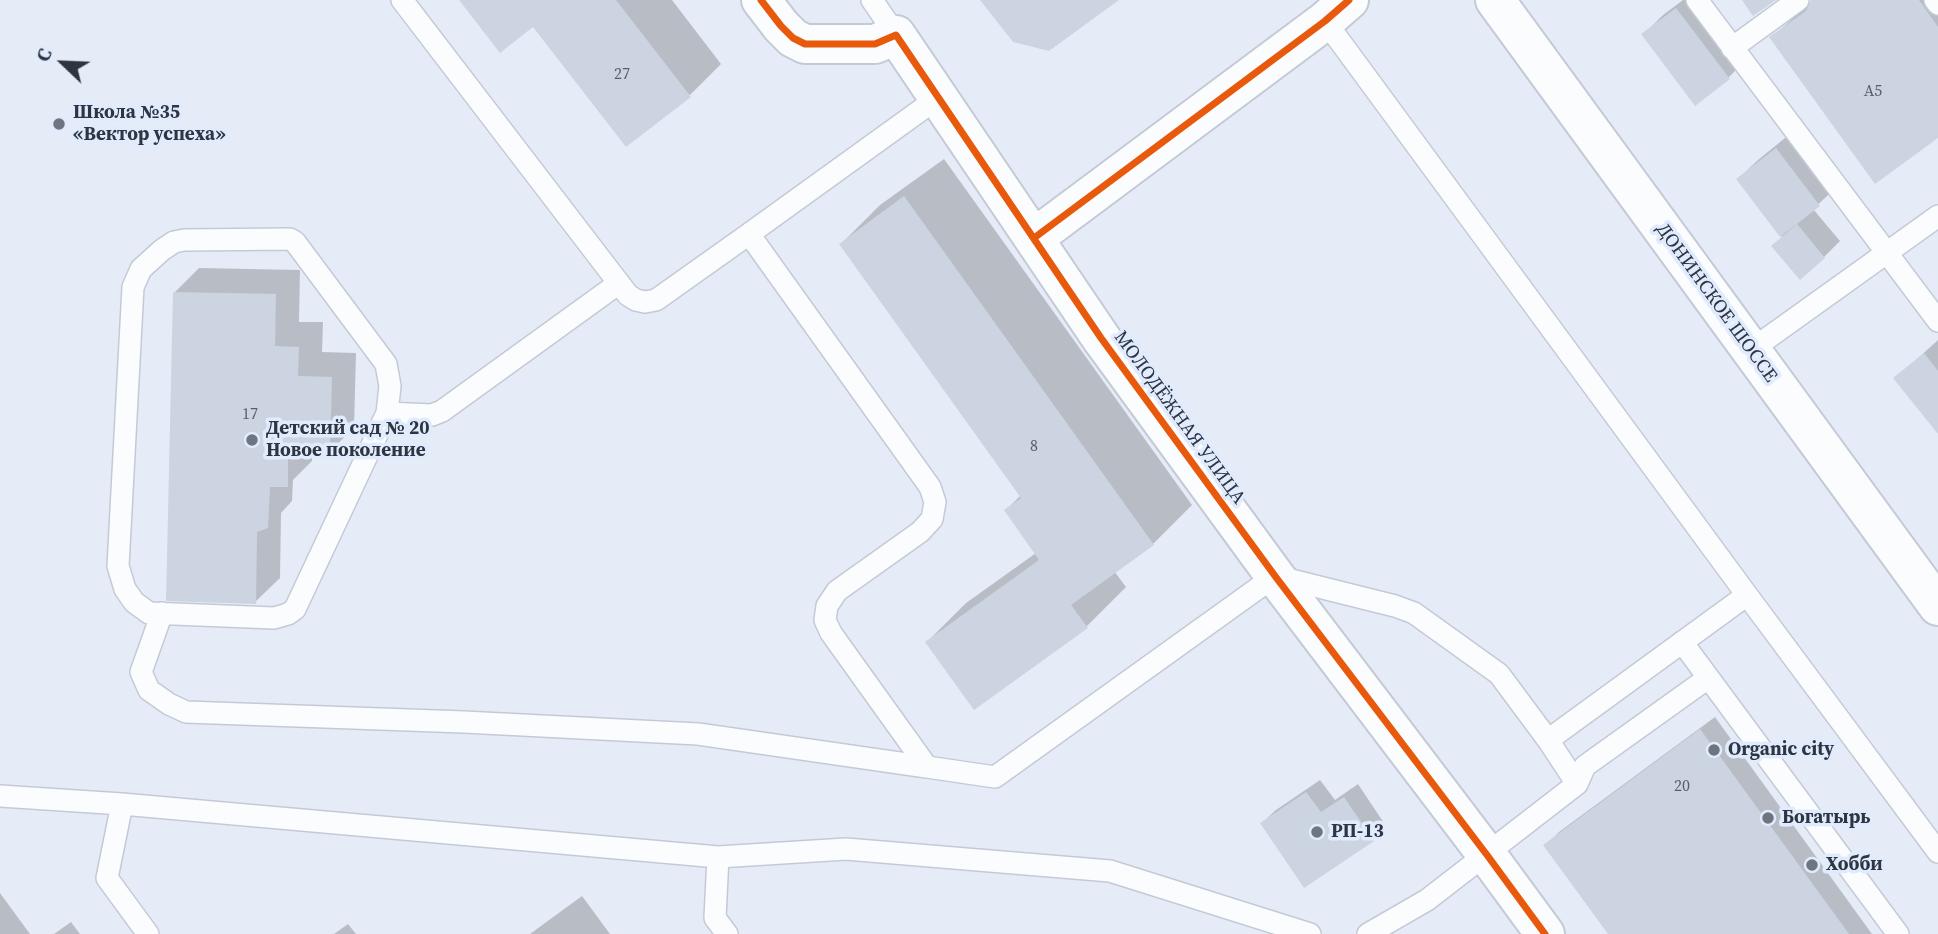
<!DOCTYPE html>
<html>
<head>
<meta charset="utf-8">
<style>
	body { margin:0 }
	#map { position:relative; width:1938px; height:934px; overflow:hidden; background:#e6ecf7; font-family:"Source Serif 4",serif }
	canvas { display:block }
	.north { position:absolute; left:28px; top:28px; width:70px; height:70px; -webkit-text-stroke:5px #e0ebfd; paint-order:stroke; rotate:293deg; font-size:19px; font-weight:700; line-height:28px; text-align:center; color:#2e3541 }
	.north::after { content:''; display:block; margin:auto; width:24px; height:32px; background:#2e3541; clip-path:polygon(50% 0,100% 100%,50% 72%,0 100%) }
</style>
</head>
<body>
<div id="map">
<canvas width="1938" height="934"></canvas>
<div class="north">С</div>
</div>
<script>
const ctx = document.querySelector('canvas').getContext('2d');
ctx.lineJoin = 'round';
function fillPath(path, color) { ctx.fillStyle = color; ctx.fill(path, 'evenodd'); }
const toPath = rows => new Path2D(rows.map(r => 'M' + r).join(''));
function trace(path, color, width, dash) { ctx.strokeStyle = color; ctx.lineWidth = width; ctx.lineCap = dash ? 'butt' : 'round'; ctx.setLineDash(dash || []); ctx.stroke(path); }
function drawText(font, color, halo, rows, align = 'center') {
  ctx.font = font + ' "Source Serif 4",serif'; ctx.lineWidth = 7; ctx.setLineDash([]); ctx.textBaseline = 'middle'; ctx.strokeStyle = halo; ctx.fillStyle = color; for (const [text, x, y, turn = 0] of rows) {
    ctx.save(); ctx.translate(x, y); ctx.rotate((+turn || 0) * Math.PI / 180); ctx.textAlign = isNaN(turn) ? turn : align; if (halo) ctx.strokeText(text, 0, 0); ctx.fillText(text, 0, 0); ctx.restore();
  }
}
fillPath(toPath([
	[461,0,672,0,721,64,690,95,534,25],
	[1683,0,1704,0,1748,58,1728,78,1644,34,1663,15],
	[1813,0,1938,0,1938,136,1771,38],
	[1796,129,1839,185,1813,209,1840,241,1824,257,1782,237,1738,179,1758,160],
	[944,159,1192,505,1153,544,1114,571,1126,587,1087,626,974,707,927,642,966,603,1036,553,1006,510,1021,495,841,244,880,205],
	[199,268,300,270,299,322,323,322,322,352,356,353,354,428,329,452,312,452,312,461,293,480,292,501,281,513,280,578,255,602,174,293],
	[1938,340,1938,430,1896,378],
	[1715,717,1872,934,1610,934,1546,845,1559,832],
	[1320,780,1335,800,1358,784,1386,826,1373,839,1262,823,1276,810],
	[0,893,30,934,0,934],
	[582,896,610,934,530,934],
	[71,922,80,934,54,934],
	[348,924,356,934,334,934]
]), '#0003');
fillPath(toPath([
	[459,0,616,0,691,97,626,147,533,27,500,53],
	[980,0,1119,0,1049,51,1013,42],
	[1742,0,1776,0,1753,16],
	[1811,0,1919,0,1938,27,1938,138,1875,184,1769,37,1806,11],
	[1676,8,1730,79,1695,106,1641,34],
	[1776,148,1820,206,1780,237,1736,179],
	[904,196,1154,545,1071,605,1088,628,974,710,925,642,1039,560,1004,510,1021,498,839,244],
	[1797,224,1825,258,1800,280,1771,246],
	[173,292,276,294,275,346,299,347,298,376,332,377,330,454,288,453,288,487,270,487,268,528,257,532,256,604,166,601],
	[1924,353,1938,371,1938,434,1893,378],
	[1700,729,1849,934,1608,934,1543,845],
	[1306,792,1321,812,1344,797,1374,841,1304,888,1260,823]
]), '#ccd4e1');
const service = toPath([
	[402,0,628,295,636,300,645,302,656,300,749,234],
	[872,0,896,35],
	[1697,0,1938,321],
	[1935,0,1938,4],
	[1325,21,1747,595,1938,852],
	[1732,48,1798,0],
	[939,97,749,234,930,487,935,502,932,519,920,532,837,591,827,606,825,620,831,633,927,767,995,777,1275,576,1395,606,1414,613,1499,674,1548,740],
	[1751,350,1938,216],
	[387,413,390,386,386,364,295,242,290,239,184,240,174,242,162,250,141,269,133,287,118,566,125,589,134,602,149,613,274,618,288,614,295,609,387,413,432,415,442,411,619,283],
	[162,613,141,672,149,690,169,704,186,712,464,722,698,734,927,767],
	[1682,642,1898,934],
	[1577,784,1585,766,1708,678],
	[0,796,122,804,718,857,846,849,1110,871,1310,934],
	[122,804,107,878,148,934],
	[718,857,715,918,727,934],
	[1368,934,1427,900,1577,784,1548,740,1747,595]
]);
const minor = toPath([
	[761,0,781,26,793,38,805,44,875,44,896,35,1101,338,1275,576,1487,855,1545,934],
	[1034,238,1325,21,1349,0]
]);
const primary = toPath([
	[1495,0,1938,606]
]);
trace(service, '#c4cad5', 24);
trace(minor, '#c4cad5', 42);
trace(primary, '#c4cad5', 42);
trace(service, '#fbfcfe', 21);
trace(minor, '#fbfcfe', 38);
trace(primary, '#fbfcfe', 38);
trace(toPath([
	[761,0,781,26,793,38,805,44,875,44,896,35,1101,338,1275,576,1487,855,1545,934],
	[1034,238,1325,21,1349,0]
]), '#e8590c', 7);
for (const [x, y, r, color] of [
	[59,124,7,"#6e7581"],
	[252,440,7,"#6e7581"],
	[1714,750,7,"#6e7581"],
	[1768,818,7,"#6e7581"],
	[1317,832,7,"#6e7581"],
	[1812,865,7,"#6e7581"]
]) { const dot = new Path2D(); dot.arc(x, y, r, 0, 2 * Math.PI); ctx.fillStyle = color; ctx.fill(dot); trace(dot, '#e0ebfd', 2.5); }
drawText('16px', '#585f6c', null, [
	["27",622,75],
	["А5",1873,92],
	["17",250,415],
	["8",1034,447],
	["20",1682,787]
]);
drawText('bold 19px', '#2e3541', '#e0ebfd', [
	["Школа №35",73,113],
	["«Вектор успеха»",73,135],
	["Детский сад № 20",266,429],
	["Новое поколение",266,451],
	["Organic city",1728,750],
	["Богатырь",1782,818],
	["РП-13",1331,832],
	["Хобби",1826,865]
], 'left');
drawText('19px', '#2e3541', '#e0ebfd', [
	["ДОНИНСКОЕ ШОССЕ",1716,303,54],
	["МОЛОДЁЖНАЯ УЛИЦА",1179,418,54]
]);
</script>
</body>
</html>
